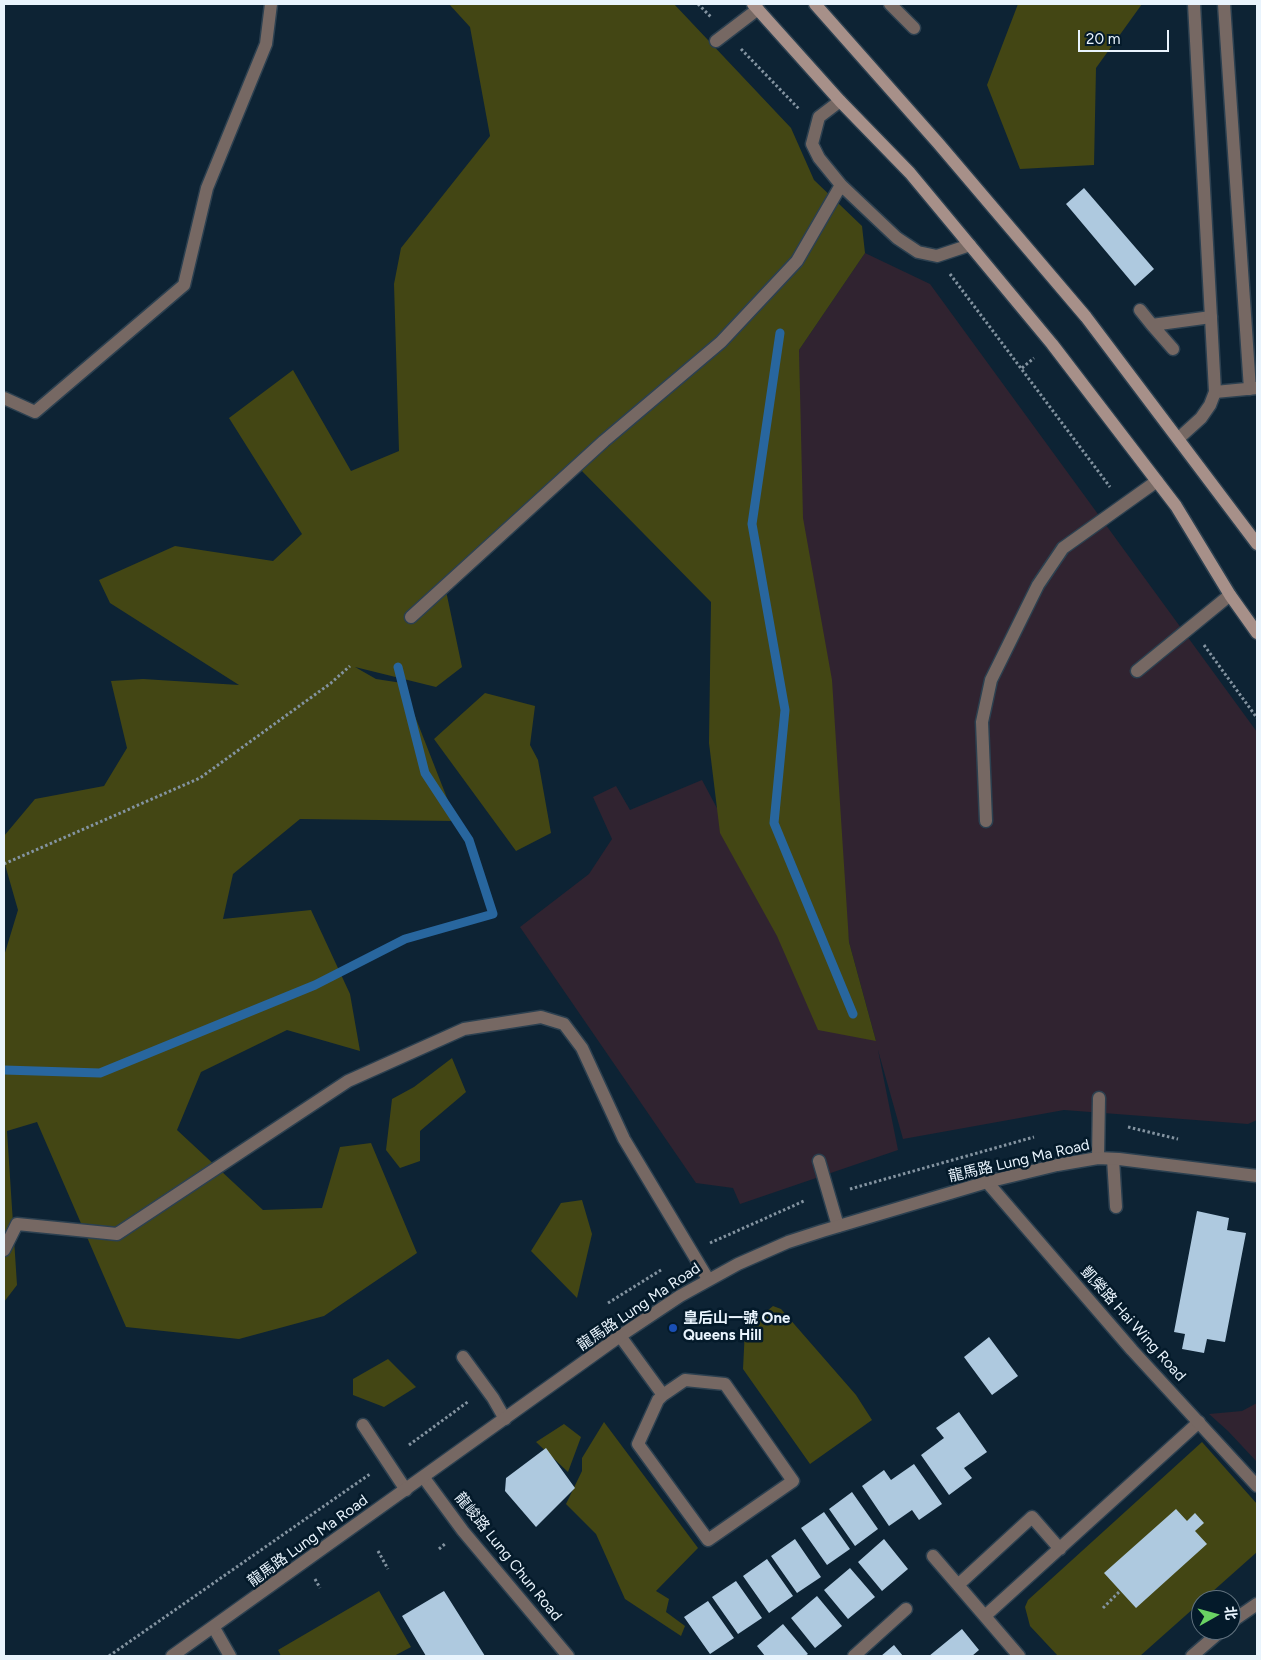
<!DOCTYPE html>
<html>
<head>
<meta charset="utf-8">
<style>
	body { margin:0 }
	#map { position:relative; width:1261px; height:1660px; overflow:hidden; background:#0d2334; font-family:Figtree,"Noto Sans SC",sans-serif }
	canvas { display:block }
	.frame { position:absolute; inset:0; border:5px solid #e9f4fd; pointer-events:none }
	.north { position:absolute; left:1191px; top:1590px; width:50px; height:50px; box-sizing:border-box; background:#041a2a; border:1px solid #60717e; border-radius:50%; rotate:83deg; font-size:14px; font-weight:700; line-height:20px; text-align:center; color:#e9f4fd }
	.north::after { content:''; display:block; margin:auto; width:18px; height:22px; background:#6ad363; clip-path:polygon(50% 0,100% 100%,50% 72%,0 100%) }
	.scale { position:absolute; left:1078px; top:30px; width:91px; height:22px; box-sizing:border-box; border:2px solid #e9f4fd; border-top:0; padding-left:6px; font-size:15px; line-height:18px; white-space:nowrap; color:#e9f4fd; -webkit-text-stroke:4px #041a2a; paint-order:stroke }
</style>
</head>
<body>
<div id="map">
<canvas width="1261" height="1660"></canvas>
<div class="frame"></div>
<div class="north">北</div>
<div class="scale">20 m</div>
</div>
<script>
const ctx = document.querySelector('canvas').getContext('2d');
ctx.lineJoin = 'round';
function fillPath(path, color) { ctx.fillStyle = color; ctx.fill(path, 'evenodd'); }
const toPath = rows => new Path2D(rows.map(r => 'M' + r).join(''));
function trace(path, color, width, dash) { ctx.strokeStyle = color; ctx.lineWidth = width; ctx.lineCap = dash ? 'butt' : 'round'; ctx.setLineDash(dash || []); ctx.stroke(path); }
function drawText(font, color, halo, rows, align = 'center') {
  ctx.font = font + ' Figtree,"Noto Sans SC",sans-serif'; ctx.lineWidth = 5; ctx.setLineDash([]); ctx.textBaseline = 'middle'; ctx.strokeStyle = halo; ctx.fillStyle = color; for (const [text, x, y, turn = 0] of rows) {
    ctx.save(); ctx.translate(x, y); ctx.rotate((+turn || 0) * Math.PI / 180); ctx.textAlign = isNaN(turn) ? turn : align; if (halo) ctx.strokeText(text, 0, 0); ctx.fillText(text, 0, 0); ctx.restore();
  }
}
fillPath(toPath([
	[865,253,930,284,1257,732,1257,1120,1248,1124,1064,1110,903,1139,878,1050,898,1150,740,1204,733,1188,696,1183,520,927,589,874,612,839,593,797,616,786,630,810,702,780,743,857,876,1041,849,942,800,502,799,350],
	[1257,1403,1257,1462,1228,1431,1209,1414,1242,1411]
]), '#302330');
fillPath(toPath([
	[449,4,674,4,791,128,814,180,862,226,865,253,799,350,803,518,832,680,849,942,876,1041,818,1030,777,936,720,833,709,743,711,602,577,466,445,586,462,667,436,687,355,667,376,679,402,683,456,821,300,819,233,874,223,919,311,910,350,994,360,1051,287,1030,201,1072,177,1130,263,1210,322,1208,340,1147,371,1143,417,1253,324,1316,239,1339,126,1327,37,1122,7,1131,17,1285,4,1302,4,956,18,910,4,861,4,836,35,799,104,786,127,748,111,681,143,679,239,685,110,603,99,580,175,546,273,561,302,534,229,418,293,370,351,471,399,451,394,284,401,248,490,136,470,27],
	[1018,4,1142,4,1096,68,1094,165,1020,169,987,85],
	[485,693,535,706,530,745,538,760,551,833,516,851,434,739],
	[452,1058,466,1092,420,1131,420,1161,400,1168,386,1150,392,1099,414,1087],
	[582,1200,592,1234,577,1298,531,1251,561,1203],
	[773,1306,781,1309,856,1395,872,1420,810,1464,743,1369,745,1329],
	[388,1359,416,1387,384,1407,353,1395,353,1379],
	[604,1422,698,1548,656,1591,669,1599,666,1612,685,1626,681,1636,625,1599,596,1534,566,1504,582,1471,582,1458],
	[564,1424,581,1437,568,1472,536,1442],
	[1202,1442,1257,1504,1257,1552,1140,1656,1058,1656,1030,1626,1025,1607,1028,1600],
	[379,1591,411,1647,394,1656,281,1656,278,1650]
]), '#434614');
trace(toPath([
	[780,333,752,524,785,710,774,823,853,1014],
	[4,1070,100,1073,315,985,405,939,493,914,469,840,425,773,398,667]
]), '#28669e', 9);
fillPath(toPath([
	[1084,188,1154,269,1135,286,1066,204],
	[1197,1211,1229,1218,1227,1230,1246,1233,1225,1342,1207,1339,1204,1353,1182,1349,1185,1334,1174,1332],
	[989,1337,1018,1376,992,1395,964,1357],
	[959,1412,987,1452,964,1468,972,1478,949,1495,921,1455,944,1438,936,1428],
	[546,1448,575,1488,536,1527,505,1491,506,1478],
	[914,1464,942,1504,919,1520,912,1510,889,1526,862,1486,884,1470,891,1480],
	[852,1492,878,1529,855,1546,829,1509],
	[1176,1509,1187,1521,1195,1513,1204,1523,1195,1531,1207,1544,1136,1608,1104,1573],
	[824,1512,850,1549,827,1565,801,1528],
	[795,1539,821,1577,797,1593,771,1556],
	[884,1539,908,1569,882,1591,858,1562],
	[767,1559,793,1596,769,1613,743,1576],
	[850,1568,875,1597,848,1619,824,1590],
	[736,1581,762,1618,738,1634,712,1597],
	[444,1591,485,1656,426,1656,402,1616],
	[817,1596,842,1626,815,1648,791,1618],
	[708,1601,734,1638,710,1654,684,1617],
	[783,1624,808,1654,805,1656,765,1656,757,1646],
	[962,1629,979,1650,972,1656,929,1656],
	[894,1645,903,1656,881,1656]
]), '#aec9df');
const service = toPath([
	[890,4,914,28],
	[1224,4,1250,389],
	[716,41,758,9],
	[840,101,819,117,812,144,819,158,841,185,897,238,918,252,937,256,970,245],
	[1140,310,1152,325],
	[1173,349,1152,325,1211,317],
	[1215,392,1257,388],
	[411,617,604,441,721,342,797,261,841,185],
	[1137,671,1230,595],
	[986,821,982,722,991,680,1038,585,1063,548,1157,481],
	[1098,1158,1099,1098],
	[1113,1159,1116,1207],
	[819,1161,838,1226],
	[4,1250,17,1224,117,1234,348,1081,464,1029,541,1017,564,1024,582,1048,624,1139,708,1279],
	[620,1336,663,1395,685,1380,725,1384,793,1481,708,1540,638,1444,658,1400,663,1395],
	[463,1357,493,1398,505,1419],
	[363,1425,406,1490],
	[933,1556,1019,1656],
	[958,1585,1032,1517,1060,1549],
	[985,1616,1199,1422],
	[1231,1622,1257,1604],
	[214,1628,230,1656],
	[854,1656,906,1609],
	[1192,1656,1222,1630]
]);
const minor = toPath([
	[4,398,35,412,184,285,207,188,266,44,271,4],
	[1179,438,1201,418,1210,405,1215,392,1194,4],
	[987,1182,1132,1350,1257,1486],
	[424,1478,463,1531,568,1656]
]);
const tertiary = toPath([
	[172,1656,620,1336,680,1296,738,1264,788,1242,822,1231,987,1182,1057,1165,1098,1158,1119,1159,1257,1176]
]);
const secondary = toPath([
	[753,4,840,101,910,173,1052,344,1176,506,1230,595,1257,633],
	[815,4,938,143,1086,317,1257,544]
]);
trace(service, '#2c4050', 15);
trace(minor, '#2c4050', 15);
trace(tertiary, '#2c4050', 15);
trace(secondary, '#2c4050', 15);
trace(toPath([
	[698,4,712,18],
	[741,49,799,109],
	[950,274,1110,487],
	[1022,368,1034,358],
	[1204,645,1257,718],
	[4,864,200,778,331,683,350,666],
	[1128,1127,1178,1139],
	[850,1189,1034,1137],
	[710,1243,804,1201],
	[608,1303,661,1270],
	[409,1445,469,1401],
	[478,1517,485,1510],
	[439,1549,446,1543],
	[378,1551,388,1569],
	[315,1579,320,1588],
	[1103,1608,1120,1591],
	[109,1656,370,1474]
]), '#8494a1', 3, [2.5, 2.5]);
trace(service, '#766863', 12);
trace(minor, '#766863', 12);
trace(tertiary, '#766863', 12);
trace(secondary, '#a79089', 12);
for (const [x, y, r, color] of [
	[673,1328,5,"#1a4fb4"]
]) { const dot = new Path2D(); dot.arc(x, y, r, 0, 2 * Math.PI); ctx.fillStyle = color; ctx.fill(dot); trace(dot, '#041a2a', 2); }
drawText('15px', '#e9f4fd', '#041a2a', [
	["龍馬路 Lung Ma Road",1019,1161,-13],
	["龍馬路 Lung Ma Road",639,1307,-34],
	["凱榮路 Hai Wing Road",1133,1324,48],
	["龍馬路 Lung Ma Road",308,1541,-36],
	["龍峻路 Lung Chun Road",508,1557,51]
]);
drawText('bold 15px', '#e9f4fd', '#041a2a', [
	["皇后山一號 One",683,1319],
	["Queens Hill",683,1336]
], 'left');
</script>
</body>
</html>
